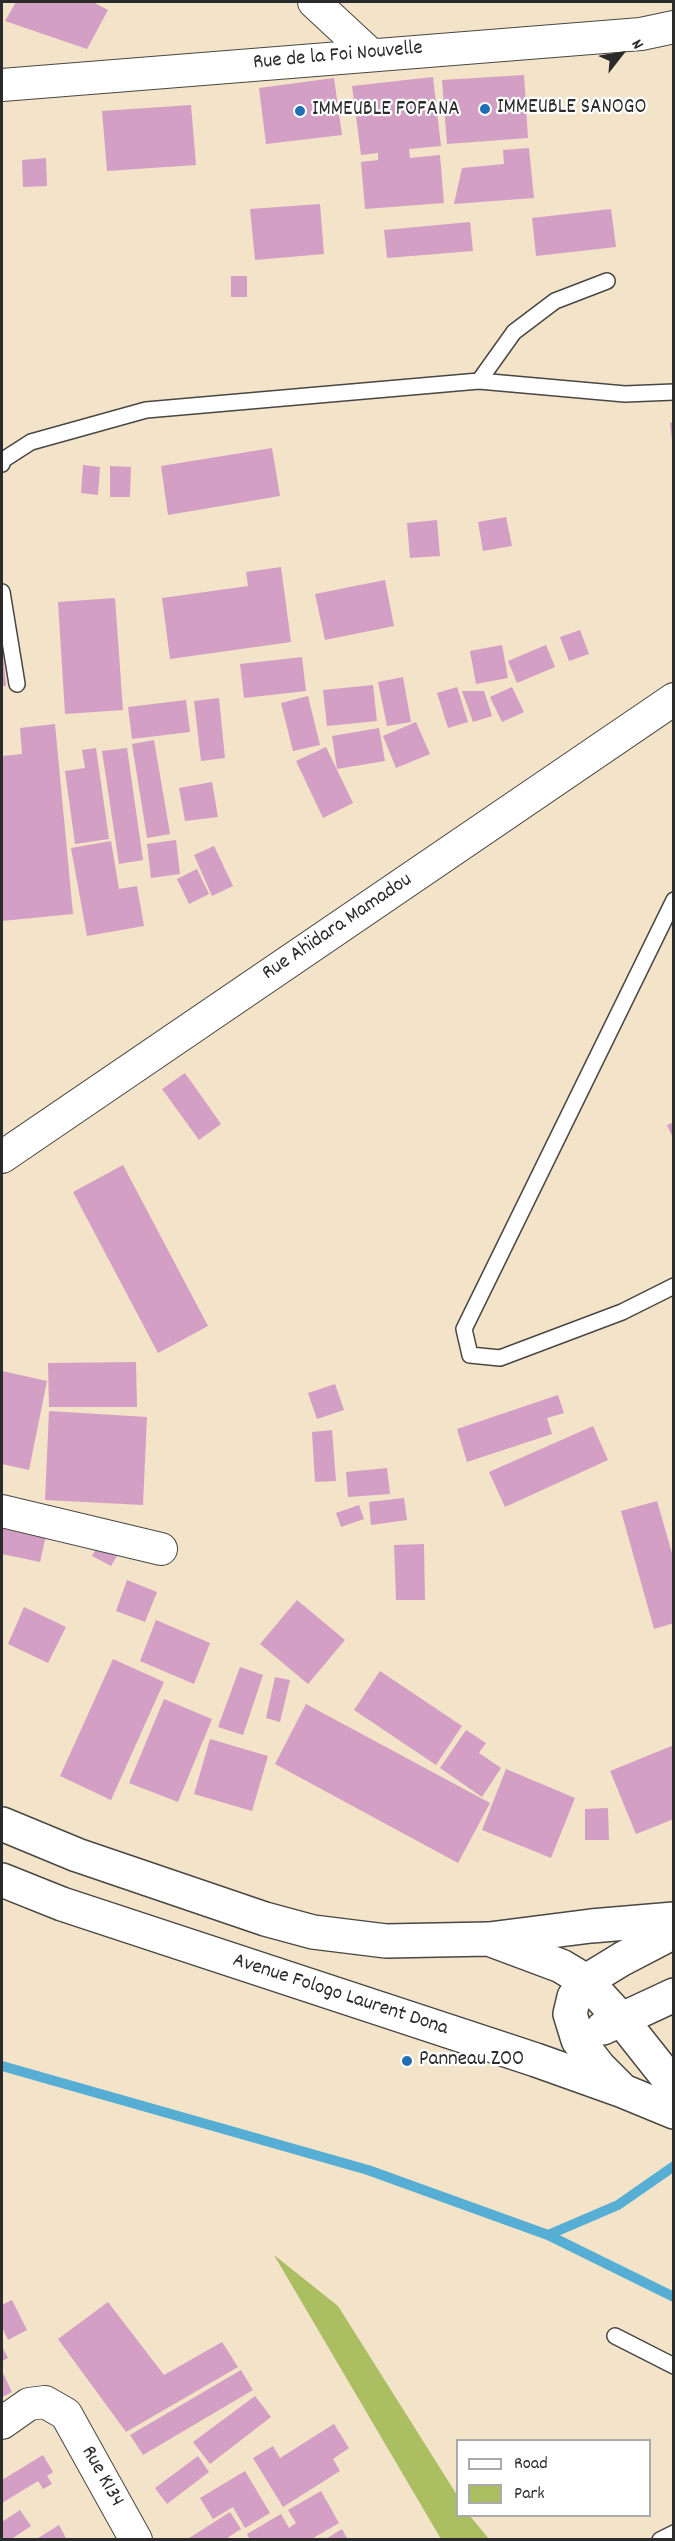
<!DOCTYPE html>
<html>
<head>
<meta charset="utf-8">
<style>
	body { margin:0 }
	#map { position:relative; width:675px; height:2541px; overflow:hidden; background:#f3e3c8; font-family:Dekko,sans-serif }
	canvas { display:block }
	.frame { position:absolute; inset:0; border:3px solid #2b2b2b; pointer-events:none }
	.legend { position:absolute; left:456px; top:2439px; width:195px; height:78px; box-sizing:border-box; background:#fff; border:2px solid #aaa; margin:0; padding:8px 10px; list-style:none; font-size:18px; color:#2b2b2b }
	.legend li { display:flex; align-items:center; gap:12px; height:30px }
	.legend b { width:30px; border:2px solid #aaa }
	.north { position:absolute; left:591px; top:24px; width:60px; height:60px; -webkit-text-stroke:4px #fff; paint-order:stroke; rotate:59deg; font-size:16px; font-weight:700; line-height:24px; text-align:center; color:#2b2b2b }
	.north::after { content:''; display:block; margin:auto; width:21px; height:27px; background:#2b2b2b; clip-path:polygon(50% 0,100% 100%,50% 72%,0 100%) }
</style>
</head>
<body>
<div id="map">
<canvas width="675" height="2541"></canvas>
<div class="frame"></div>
<ul class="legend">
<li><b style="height:8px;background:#fff"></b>Road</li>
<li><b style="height:16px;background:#abbe62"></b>Park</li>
</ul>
<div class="north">N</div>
</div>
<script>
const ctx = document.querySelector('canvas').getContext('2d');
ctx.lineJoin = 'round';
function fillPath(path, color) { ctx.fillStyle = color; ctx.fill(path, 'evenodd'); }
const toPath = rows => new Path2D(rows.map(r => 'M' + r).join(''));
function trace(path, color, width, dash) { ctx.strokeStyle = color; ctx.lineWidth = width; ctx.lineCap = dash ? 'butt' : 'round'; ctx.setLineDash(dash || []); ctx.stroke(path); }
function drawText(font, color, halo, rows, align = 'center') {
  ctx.font = font + ' Dekko,sans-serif'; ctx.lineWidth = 4.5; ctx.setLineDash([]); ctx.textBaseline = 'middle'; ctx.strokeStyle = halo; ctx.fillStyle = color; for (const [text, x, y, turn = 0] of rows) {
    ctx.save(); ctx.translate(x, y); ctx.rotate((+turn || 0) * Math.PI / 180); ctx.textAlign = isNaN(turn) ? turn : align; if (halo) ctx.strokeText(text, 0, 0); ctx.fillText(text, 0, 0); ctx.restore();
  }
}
fillPath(toPath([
	[274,2255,338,2306,457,2495,458,2516,470,2516,489,2539,441,2539]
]), '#abbe62');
trace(toPath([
	[2,2066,368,2170,548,2235,674,2297],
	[548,2235,618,2205,674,2166]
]), '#57aed4', 10);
fillPath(toPath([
	[16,2,93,2,108,10,87,49,5,21],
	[524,75,528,138,447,144,442,80],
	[433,77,441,146,409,149,410,158,440,155,444,203,365,209,361,162,378,160,378,153,361,155,352,86],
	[334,78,342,135,266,144,259,88],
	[191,105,196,165,107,171,102,111],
	[529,148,534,198,454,204,462,168,504,164,503,150],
	[46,158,47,186,23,187,22,160],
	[320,204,324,254,255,260,250,209],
	[611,209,616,247,536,256,532,218],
	[470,222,473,251,387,258,384,230],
	[231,276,247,276,247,297,231,297],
	[674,422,674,440,672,440,670,423],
	[272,448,280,496,168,515,161,466],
	[83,465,100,467,98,495,81,493],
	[110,466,131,467,130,497,110,497],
	[506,517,512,546,483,551,478,522],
	[437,520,440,556,410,558,407,523],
	[281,567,291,642,170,659,162,598,248,586,246,572],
	[385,580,394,626,325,640,315,594],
	[115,598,123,710,65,714,58,602],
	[580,630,589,654,569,661,560,637],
	[2,643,6,686,2,686],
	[502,645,508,678,476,684,470,651],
	[546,645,555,667,517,683,508,661],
	[302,657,306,691,244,698,240,664],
	[403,677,411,722,387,726,378,682],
	[373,685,377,721,327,726,323,690],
	[457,687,468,722,448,728,437,693],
	[512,687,524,712,502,722,490,697],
	[462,691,484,691,492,716,473,722],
	[308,696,320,745,293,751,281,703],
	[219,698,225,758,201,761,194,701],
	[186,700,190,732,132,739,128,707],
	[416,722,430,754,396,768,383,736],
	[55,724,73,914,2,921,2,756,22,754,20,728],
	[379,728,385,761,337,769,332,736],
	[154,740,170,834,147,838,132,744],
	[326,747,353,803,323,818,296,761],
	[96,748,109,839,75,844,65,771,85,768,82,750],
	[127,748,143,860,119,864,102,751],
	[212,782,218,817,185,821,179,788],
	[176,840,180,874,151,878,147,844],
	[111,841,119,889,137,886,144,926,87,936,71,848],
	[214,846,233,886,212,896,194,855],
	[197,869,209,894,189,904,177,879],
	[185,1073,221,1124,199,1140,162,1089],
	[674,1122,674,1140,667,1125],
	[123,1165,208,1326,158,1353,73,1192],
	[136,1362,137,1407,49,1407,48,1363],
	[2,1371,47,1381,29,1470,2,1464],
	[335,1384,344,1410,317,1419,308,1393],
	[558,1395,564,1413,547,1418,552,1434,467,1462,457,1429],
	[49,1411,147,1417,143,1505,45,1500],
	[593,1426,608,1460,505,1507,489,1472],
	[332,1430,336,1481,315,1482,312,1432],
	[387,1468,390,1494,348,1497,346,1472],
	[404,1498,407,1520,371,1525,369,1502],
	[657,1501,674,1560,674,1623,654,1629,621,1511],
	[359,1505,364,1519,341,1527,336,1513],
	[2,1521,47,1531,40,1562,2,1554],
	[424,1544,425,1600,396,1600,394,1545],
	[98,1545,117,1556,111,1566,92,1556],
	[127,1580,157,1592,145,1622,116,1611],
	[297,1600,345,1640,308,1684,260,1644],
	[24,1607,66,1627,48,1663,8,1644],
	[156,1620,210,1643,194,1684,140,1661],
	[113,1659,164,1682,111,1800,60,1776],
	[240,1667,263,1675,243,1735,218,1727],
	[380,1671,462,1726,436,1765,354,1710],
	[275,1677,290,1680,280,1722,266,1718],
	[164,1699,212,1719,178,1802,129,1783],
	[306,1704,490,1803,458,1863,275,1764],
	[466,1730,486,1743,479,1753,501,1768,482,1797,440,1768],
	[210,1739,268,1756,252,1811,194,1794],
	[674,1745,674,1819,636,1834,610,1771],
	[506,1769,575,1798,551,1858,482,1830],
	[608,1808,609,1840,585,1840,585,1809],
	[12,2300,27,2330,8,2340,2,2327,2,2305],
	[108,2302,164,2375,222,2342,238,2367,126,2432,58,2339],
	[2,2346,8,2358,2,2361],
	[241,2370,253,2390,143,2455,130,2435],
	[2,2371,12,2392,2,2397],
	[255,2396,271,2417,210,2464,193,2442],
	[334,2424,349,2448,333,2459,340,2471,283,2507,253,2458,273,2446,280,2458],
	[43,2455,53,2472,47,2476,52,2484,43,2489,38,2481,2,2503,2,2480],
	[198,2456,209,2472,167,2504,155,2488],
	[245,2471,270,2513,245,2528,233,2507,213,2519,200,2498],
	[321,2491,339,2523,310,2540,250,2540,247,2534,281,2514,289,2528,296,2523,288,2510],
	[20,2510,31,2526,10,2540,2,2540,2,2522],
	[230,2512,241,2529,224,2540,186,2540],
	[59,2525,67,2540,35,2540],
	[342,2529,348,2540,324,2540]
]), '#d39fc5');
const lane = toPath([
	[479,381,514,332,555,301,607,281],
	[2,464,3,460,31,442,146,410,479,381,625,394,674,392],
	[2,592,17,684],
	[674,900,464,1329,470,1355,500,1358,622,1312,674,1286],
	[615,2336,674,2366],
	[660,2540,674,2533]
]);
const street = toPath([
	[314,2,370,54],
	[2,85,641,34,674,27],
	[2,1157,674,699],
	[2,1511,161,1549],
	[2,2423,29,2404,45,2402,66,2414,136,2540]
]);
const secondary = toPath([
	[2,1824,77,1855,265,1919,313,1932,386,1941,489,1939,591,1926,674,1919],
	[2,1880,62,1904,536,2060,623,2091,674,2112],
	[494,1941,561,1966,586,1981,621,2019,667,2077,674,2090],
	[603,2028,674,1995],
	[620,2088,599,2067,578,2040,570,2014,574,1997,586,1981,622,1959,674,1932]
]);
trace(lane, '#494743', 18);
trace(street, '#494743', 34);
trace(secondary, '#494743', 36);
trace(lane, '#fff', 15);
trace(street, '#fff', 32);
trace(secondary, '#fff', 33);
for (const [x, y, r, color] of [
	[485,109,6,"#1f6fb2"],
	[300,111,6,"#1f6fb2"],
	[407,2061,6,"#1f6fb2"]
]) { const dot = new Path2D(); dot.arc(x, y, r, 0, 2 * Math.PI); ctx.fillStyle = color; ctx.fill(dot); trace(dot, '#fff', 2); }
drawText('21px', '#2b2b2b', '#fff', [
	["Rue de la Foi Nouvelle",338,57,-5],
	["Rue Ahïdara Mamadou",338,928,-34],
	["Avenue Fologo Laurent Dona",340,1996,18],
	["Rue K134",101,2477,61]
]);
drawText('21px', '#2b2b2b', '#fff', [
	["IMMEUBLE SANOGO",497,109],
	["IMMEUBLE FOFANA",312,111],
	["Panneau ZOO",419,2061]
], 'left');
</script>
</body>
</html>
